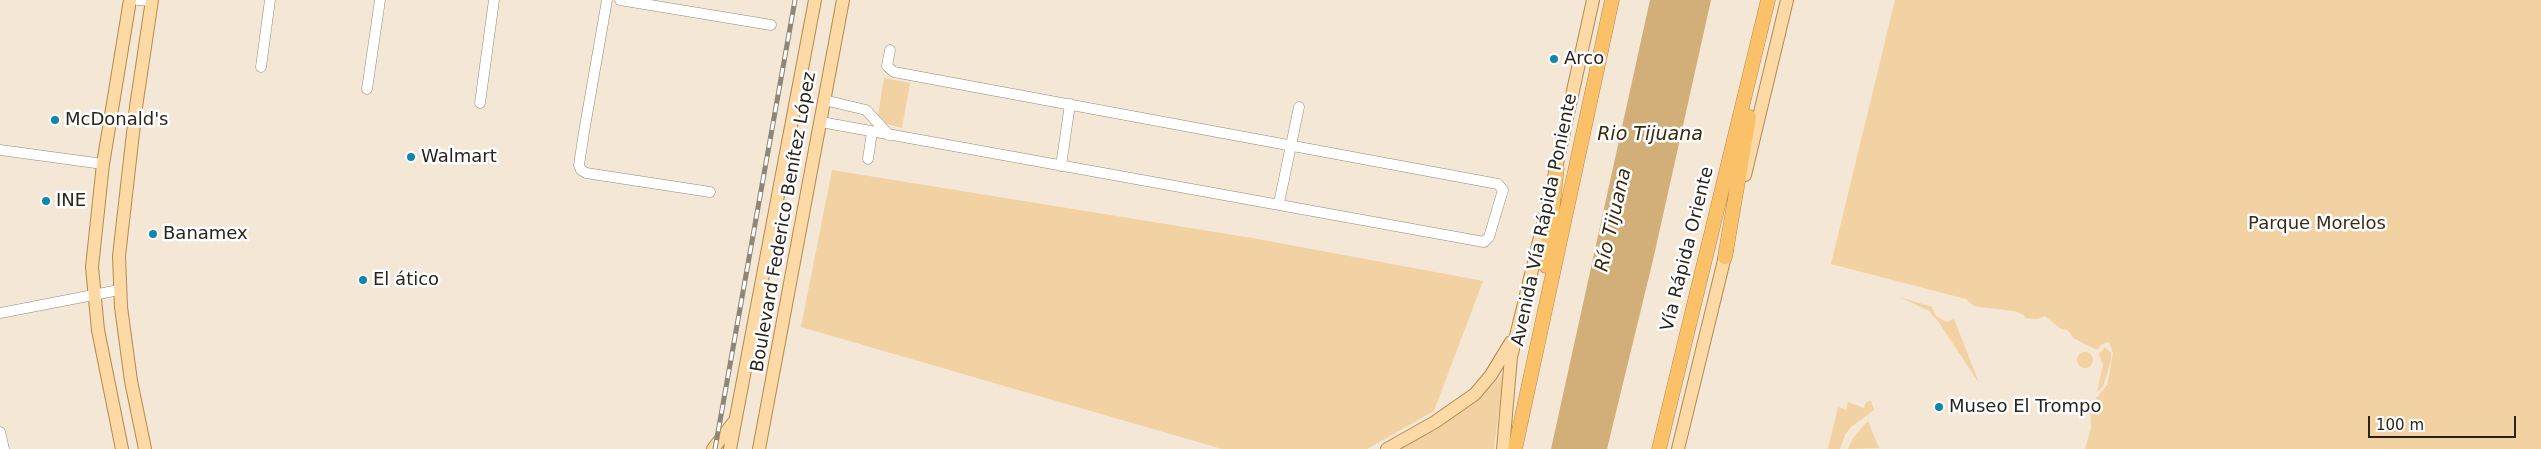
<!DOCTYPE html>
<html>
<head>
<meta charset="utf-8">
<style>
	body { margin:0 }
	#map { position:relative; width:2541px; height:449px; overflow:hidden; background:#f4e7d5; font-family:"DejaVu Sans",sans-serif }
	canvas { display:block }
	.scale { position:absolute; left:2368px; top:416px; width:148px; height:22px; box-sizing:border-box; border:2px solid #29241d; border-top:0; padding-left:6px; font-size:15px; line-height:18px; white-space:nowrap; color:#29241d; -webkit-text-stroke:4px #fff; paint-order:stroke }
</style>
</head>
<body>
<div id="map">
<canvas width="2541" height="449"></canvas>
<div class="scale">100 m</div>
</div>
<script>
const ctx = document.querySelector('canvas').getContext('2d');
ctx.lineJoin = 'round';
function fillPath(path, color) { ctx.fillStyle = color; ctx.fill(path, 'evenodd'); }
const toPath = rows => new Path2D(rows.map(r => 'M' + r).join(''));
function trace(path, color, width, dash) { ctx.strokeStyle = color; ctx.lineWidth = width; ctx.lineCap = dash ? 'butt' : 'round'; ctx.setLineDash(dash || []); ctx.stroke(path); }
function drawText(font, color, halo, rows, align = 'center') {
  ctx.font = font + ' "DejaVu Sans",sans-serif'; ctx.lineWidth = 5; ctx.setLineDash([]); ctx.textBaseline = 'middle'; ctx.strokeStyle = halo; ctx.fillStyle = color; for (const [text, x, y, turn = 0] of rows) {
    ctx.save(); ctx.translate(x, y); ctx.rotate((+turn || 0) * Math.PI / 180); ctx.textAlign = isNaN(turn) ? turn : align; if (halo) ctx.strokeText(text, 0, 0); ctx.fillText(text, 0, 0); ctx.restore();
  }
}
fillPath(toPath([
	[1895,0,2541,0,2541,449,2085,449,2091,428,2090,406,2107,385,2109,377,2113,353,2109,342,2101,345,2097,350,2073,338,2068,330,2061,329,2045,316,2037,319,2025,318,2024,315,2014,311,1980,307,1974,306,1966,299,1831,264],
	[884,78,910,83,902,128,887,124,878,115],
	[832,170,1258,239,1483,281,1434,411,1367,449,1222,449,801,327],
	[1900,297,1932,307,1936,316,1946,322,1954,319,1979,383,1938,321,1929,311],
	[2105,347,2111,353,2111,361,2103,386,2097,392,2103,365,2099,354],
	'2077 360a8 8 0 1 1 16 0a8 8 0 1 1-16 0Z',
	[1504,372,1494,449,1400,449,1438,428,1481,397],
	[1871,401,1874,410,1851,427,1845,435,1840,449,1828,449,1838,407,1846,410,1848,402,1864,408,1866,402],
	[1868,421,1879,448,1848,449,1853,438]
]), '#f2d1a3');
fillPath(toPath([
	[1650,0,1711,0,1653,260,1607,449,1551,449]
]), '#d2ae79');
const minor = toPath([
	[138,0,152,1],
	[607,0,584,132,579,165,581,170,586,173,710,192],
	[620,0,771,25],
	[261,67,270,0],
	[367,89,380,0],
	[824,100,866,110,889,135],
	[480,103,494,0],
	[821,122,1484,242,1489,237,1503,190,1498,184,894,72,887,66,890,50],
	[0,150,103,164],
	[868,159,872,132],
	[1061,166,1070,104],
	[1279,203,1299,107],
	[0,313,119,290],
	[0,432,4,449]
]);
const major = toPath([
	[1745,175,1787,0],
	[1554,177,1593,0],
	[122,449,98,330,92,267,103,164,130,0],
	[145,449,131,381,121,307,119,256,136,107,152,0],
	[713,449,733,423],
	[730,449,815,0],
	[759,449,843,0],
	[1387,449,1435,422,1475,394,1491,375,1511,342],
	[1503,449,1511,357,1548,204],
	[1678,449,1727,248]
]);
const highway = toPath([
	[1725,257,1749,117],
	[1546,266,1557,168],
	[1515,449,1612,0],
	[1659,449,1768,0]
]);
trace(minor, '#948878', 11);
trace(major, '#b28a4e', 14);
trace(highway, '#b28a4e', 15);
trace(minor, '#fff', 10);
trace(major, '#fddaa5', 12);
trace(highway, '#fbc169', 14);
const rail = toPath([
	[715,449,795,0]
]);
trace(rail, '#8f8679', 5);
trace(rail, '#fff', 3, [9]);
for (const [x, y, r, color] of [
	[1554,59,5,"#0f86ab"],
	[55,120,5,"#0f86ab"],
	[411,157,5,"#0f86ab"],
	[46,201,5,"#0f86ab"],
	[153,234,5,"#0f86ab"],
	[363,280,5,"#0f86ab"],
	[1939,407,5,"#0f86ab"]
]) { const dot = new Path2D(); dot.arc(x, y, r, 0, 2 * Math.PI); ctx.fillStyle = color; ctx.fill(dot); trace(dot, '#fff', 2); }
drawText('18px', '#29241d', '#fff', [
	["Arco",1564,59],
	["McDonald's",65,120],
	["Walmart",421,157],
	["INE",56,201],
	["Banamex",163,234],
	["El ático",373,280],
	["Museo El Trompo",1949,407]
], 'left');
drawText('18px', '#29241d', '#fff', [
	["Avenida Vía Rápida Poniente",1545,220,-78],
	["Boulevard Federico Benítez López",784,222,-80],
	["Vía Rápida Oriente",1688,249,-76]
]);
drawText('18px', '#3b2b12', '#fff', [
	["Parque Morelos",2317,224]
]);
drawText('italic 19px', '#382910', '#fff', [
	["Rio Tijuana",1650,135],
	["Río Tijuana",1614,220,-77]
]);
</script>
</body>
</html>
